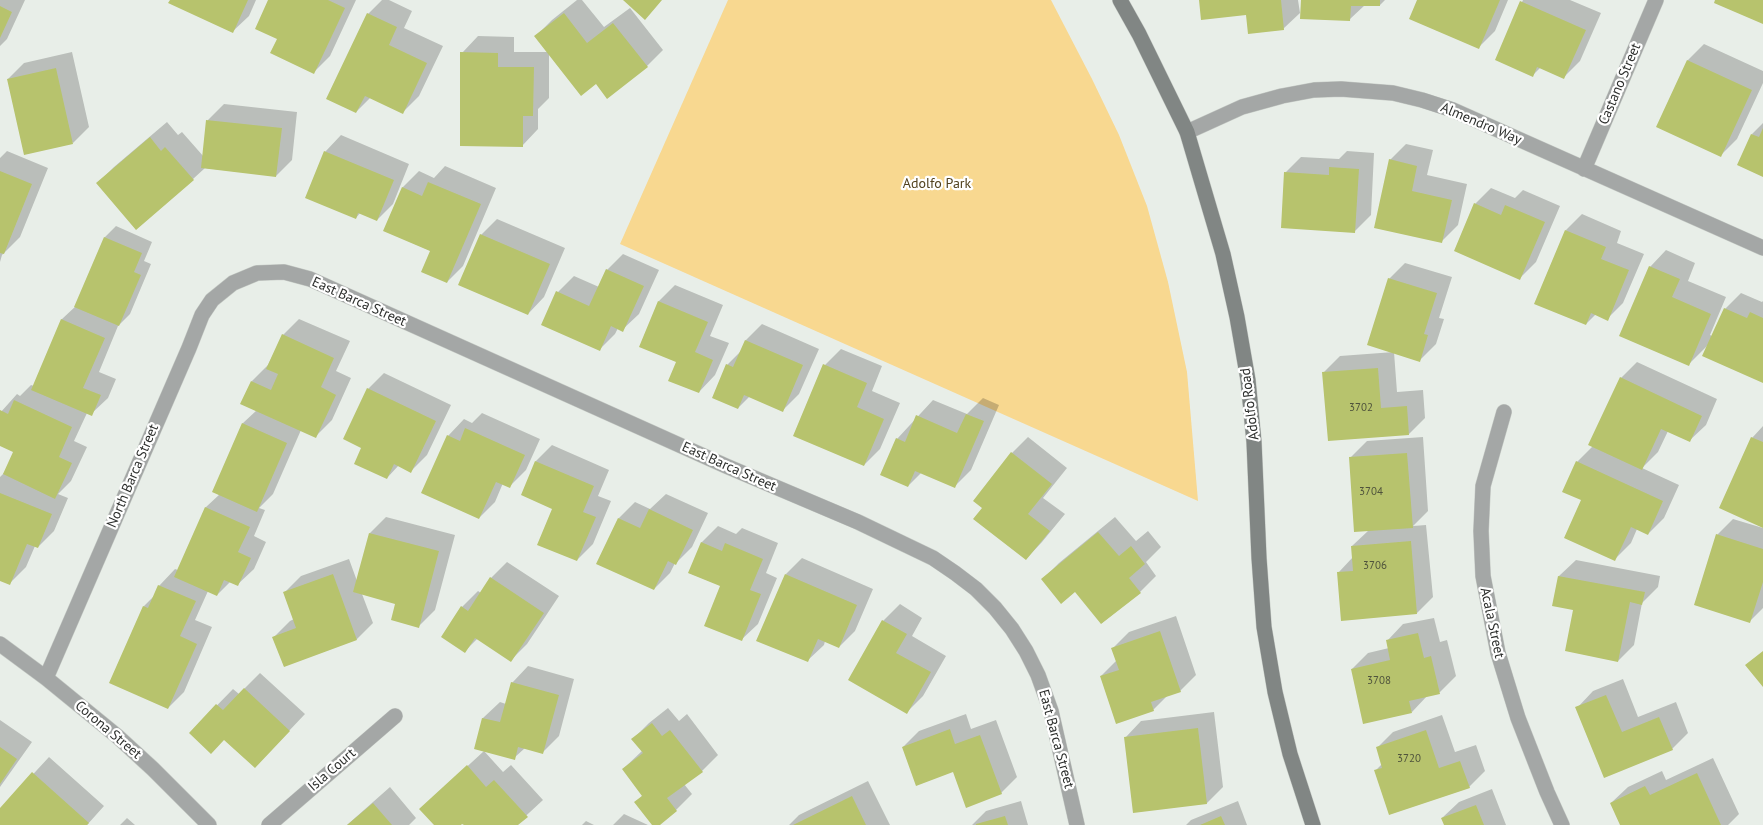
<!DOCTYPE html>
<html>
<head>
<meta charset="utf-8">
<style>
	body { margin:0 }
	canvas { display:block; background:#e8eee8 }
</style>
</head>
<body>
<canvas width="1763" height="825"></canvas>
<script>
const ctx = document.querySelector('canvas').getContext('2d');
ctx.lineJoin = 'round';
function fillPath(path, color) { ctx.fillStyle = color; ctx.fill(path, 'evenodd'); }
const toPath = rows => new Path2D(rows.map(r => 'M' + r).join(''));
function trace(path, color, width, dash) { ctx.strokeStyle = color; ctx.lineWidth = width; ctx.lineCap = dash ? 'butt' : 'round'; ctx.setLineDash(dash || []); ctx.stroke(path); }
function drawText(font, color, halo, rows, align = 'center') {
  ctx.font = font + ' "PT Sans",sans-serif'; ctx.lineWidth = 4.5; ctx.setLineDash([]); ctx.textBaseline = 'middle'; ctx.strokeStyle = halo; ctx.fillStyle = color; for (const [text, x, y, turn = 0] of rows) {
    ctx.save(); ctx.translate(x, y); ctx.rotate((+turn || 0) * Math.PI / 180); ctx.textAlign = isNaN(turn) ? turn : align; if (halo) ctx.strokeText(text, 0, 0); ctx.fillText(text, 0, 0); ctx.restore();
  }
}
fillPath(toPath([
	[728,0,1051,0,1092,79,1119,135,1147,206,1168,282,1187,372,1198,501,620,244]
]), '#f8d890');
fillPath(toPath([
	[0,0,25,0,7,39,0,46],
	[171,0,256,0,249,16,232,32],
	[270,0,356,0,330,56,314,72,278,38],
	[382,0,389,0,412,11,404,28,443,46,419,96,402,113,371,97,356,112,368,14],
	[577,0,582,0,604,27,630,8,663,50,647,66,596,83,549,53,549,98,538,109,538,129,522,146,462,53,478,36,514,37,514,52,548,52,536,36,552,20],
	[1200,0,1298,0,1300,13,1283,29,1247,13],
	[1302,0,1385,0,1380,5,1365,5,1350,19],
	[1418,0,1508,0,1495,31,1479,47],
	[1523,0,1570,0,1601,13,1580,61,1564,77,1541,67,1533,75,1522,2],
	[1704,44,1763,71,1763,83,1737,139,1721,155,1658,126,1688,60],
	[72,52,89,127,73,143,8,79,24,63],
	[224,104,297,112,292,160,276,176,205,168,193,179,98,183,114,167,167,122,178,135,182,132,204,157,208,120],
	[1763,123,1763,175,1752,134],
	[341,135,409,164,393,204,377,220,360,213,356,218,325,152],
	[1406,144,1433,150,1427,175,1467,184,1458,225,1442,241,1390,160],
	[7,151,48,168,20,237,2,255,0,262,0,158],
	[1347,151,1374,153,1371,215,1355,231,1285,173,1301,157,1339,159],
	[445,166,496,188,463,266,447,282,431,251,385,231,403,187,419,171,434,178],
	[1491,188,1515,198,1523,190,1560,206,1536,262,1520,278,1475,204],
	[1582,214,1621,231,1617,243,1644,254,1623,303,1607,319,1596,314,1586,324,1566,230],
	[497,219,565,248,544,297,528,314,481,235],
	[116,226,152,242,144,261,151,264,130,314,118,326,99,372,116,379,108,398,91,414,87,413,74,441,87,447,71,481,58,494,68,498,54,531,38,547,35,546,26,567,10,583,0,579,0,477,5,472,15,451,0,445,0,413,17,394,20,396,31,385,34,386,62,319,77,305,105,237],
	[1666,250,1695,263,1688,281,1726,297,1710,335,1712,336,1725,309,1741,293,1762,302,1763,301,1763,382,1708,345,1689,364,1650,267],
	[623,254,659,270,639,314,622,330,618,328,615,334,599,350,558,292,574,276,599,287,607,270],
	[1405,263,1452,277,1439,318,1444,319,1436,344,1420,360,1389,279],
	[675,285,723,305,710,336,729,343,715,375,699,392,678,361,640,346,659,301],
	[299,319,350,341,336,371,351,378,332,420,316,436,301,430,273,494,259,508,265,510,254,536,266,542,254,569,237,585,230,582,217,595,208,591,195,620,212,627,184,692,168,708,110,682,144,606,155,595,159,586,175,569,178,570,206,507,220,494,214,492,243,423,257,410,252,381,268,365,283,335],
	[762,324,819,349,799,394,783,410,750,396,738,408,727,365,741,351,746,340],
	[841,349,882,366,872,391,900,403,880,449,864,465,825,365],
	[1394,352,1397,392,1423,390,1425,418,1409,434,1324,372,1340,356],
	[1637,362,1717,399,1706,425,1689,441,1668,431,1658,452,1642,468,1679,485,1664,518,1648,534,1637,529,1631,543,1615,559,1583,500,1577,462,1593,446,1621,378],
	[384,373,451,405,427,455,411,471,399,465,387,478,363,447,368,389],
	[983,398,999,405,971,470,955,486,922,472,908,486,897,439,933,400,967,414],
	[482,413,540,439,526,470,510,486,503,483,495,502,479,518,448,436,464,419,472,423],
	[1763,426,1763,526,1752,438],
	[1028,437,1067,468,1043,498,1065,514,1042,542,1026,559,984,508,1012,453],
	[1423,437,1428,511,1413,526,1426,525,1433,597,1417,613,1338,573,1353,557,1352,546,1369,530,1351,457,1367,441],
	[552,445,609,470,598,496,611,501,593,544,577,560,554,508,522,494,536,461],
	[666,494,708,513,692,547,676,563,675,563,670,573,654,589,598,563,619,518,635,502,650,509],
	[386,517,455,535,435,610,419,626,397,603,362,594,373,623,357,639,284,666,274,637,290,621,294,619,285,592,301,576,349,559,357,581,370,533],
	[1115,517,1136,541,1148,531,1161,547,1146,562,1156,576,1140,592,1102,623,1075,591,1043,579,1059,563],
	[1733,519,1763,528,1763,608,1750,621,1717,535],
	[718,526,736,534,742,528,778,543,766,573,777,578,758,624,741,640,722,586,689,573,702,542],
	[802,558,873,589,855,631,839,647,825,641,824,645,807,661,786,574],
	[1576,560,1660,576,1658,587,1642,603,1634,645,1618,661,1574,609,1554,605,1559,576],
	[507,562,559,596,527,644,511,660,478,638,465,651,462,607,478,591,481,593,491,578],
	[900,604,922,618,912,636,946,656,923,696,907,712,850,679,883,621],
	[1176,616,1196,675,1180,691,1168,695,1153,710,1101,676,1117,660,1113,648,1129,632],
	[1434,618,1440,642,1447,640,1456,676,1440,692,1428,695,1412,712,1352,669,1368,653,1389,648,1387,641,1403,624],
	[528,666,574,679,559,736,543,752,525,748,514,758,484,751,503,772,511,765,543,800,516,825,465,825,462,822,459,825,436,825,421,809,484,751,476,749,483,718,500,702,506,704,512,683],
	[260,673,305,714,271,750,224,738,190,733,233,689,239,694],
	[1623,679,1638,717,1676,702,1688,733,1672,749,1605,776,1577,708,1593,691],
	[668,708,679,721,687,714,718,755,702,771,684,784,692,794,676,810,658,825,653,825,636,802,643,795,623,769,642,751,633,739,649,723],
	[1214,712,1223,787,1207,803,1135,812,1125,738,1141,721],
	[966,714,971,729,996,720,1017,777,1001,793,903,747,919,731],
	[1442,715,1455,752,1476,745,1485,771,1469,787,1375,771,1382,764,1377,748,1393,732],
	[0,720,32,742,0,787],
	[49,757,104,806,87,825,0,825,0,810],
	[1713,758,1739,814,1728,825,1621,825,1611,803,1628,787,1662,771,1666,780],
	[868,781,890,825,789,825,799,815],
	[390,787,416,818,409,825,347,825],
	[1492,789,1506,825,1445,825,1442,818,1459,802],
	[1021,801,1028,825,972,825,986,811],
	[1238,801,1247,825,1186,825,1191,820],
	[624,814,648,825,613,825],
	[127,818,135,825,120,825],
	[586,821,594,825,582,825]
]), '#0003');
fillPath(toPath([
	[170,0,248,0,233,33,168,3],
	[268,0,328,0,345,8,314,74,270,53,277,39,255,29],
	[623,0,662,0,645,20],
	[1199,0,1281,0,1284,30,1248,34,1246,15,1201,20],
	[1301,0,1380,0,1380,6,1351,6,1350,21,1300,19],
	[1417,0,1500,0,1479,49,1409,19],
	[1715,0,1763,0,1763,24,1714,3],
	[1520,1,1586,30,1564,79,1537,67,1533,77,1495,60],
	[0,6,12,12,0,38],
	[367,13,397,27,389,45,427,63,403,114,365,96,356,113,326,99],
	[564,13,587,43,613,23,648,67,607,99,596,84,581,96,534,36],
	[460,52,498,53,498,67,534,67,533,116,523,116,523,147,460,146],
	[1687,60,1752,90,1721,157,1656,127],
	[56,68,73,144,24,155,7,79],
	[206,120,282,128,276,177,201,168],
	[1763,128,1763,177,1737,165,1751,134,1759,137],
	[150,137,161,151,165,147,194,180,136,230,96,183],
	[324,151,394,180,377,221,358,213,356,219,305,198],
	[1389,159,1417,166,1412,191,1452,200,1442,243,1374,228],
	[1329,167,1359,169,1355,233,1281,228,1284,172,1329,175],
	[0,171,32,184,4,254,0,253],
	[428,182,481,204,447,283,421,272,430,251,383,231,402,187,422,196],
	[1474,203,1501,215,1505,205,1545,222,1520,280,1454,251],
	[1565,230,1606,247,1601,259,1629,270,1608,321,1591,313,1586,325,1534,304],
	[480,234,550,264,528,315,458,285],
	[104,237,142,253,134,272,141,275,119,326,74,307],
	[1649,266,1680,279,1672,297,1711,314,1689,366,1619,336],
	[606,269,644,286,623,332,611,326,600,351,541,325,556,291,589,306],
	[1388,278,1437,293,1424,334,1428,335,1420,362,1367,345],
	[658,301,708,322,695,352,713,360,699,393,668,381,676,362,639,347],
	[1724,308,1747,318,1750,312,1763,318,1763,383,1702,356],
	[61,319,105,338,83,388,101,395,92,416,31,390],
	[282,334,334,358,321,387,336,395,316,438,240,404,251,381,271,390,278,374,266,369],
	[745,340,803,365,783,412,744,395,738,409,712,398,726,364,733,367],
	[823,364,867,383,857,407,884,419,864,466,793,436],
	[1378,368,1381,408,1407,406,1409,435,1328,441,1322,372],
	[1620,377,1702,416,1690,442,1661,429,1642,470,1588,445],
	[367,388,436,421,411,473,394,464,387,479,354,464,361,448,343,439],
	[14,400,72,427,59,457,72,463,55,499,3,474,13,452,0,446,0,410,8,414],
	[966,414,984,421,955,488,915,471,908,487,880,475,896,438,905,442,916,415,957,433],
	[242,423,287,443,257,512,212,492],
	[465,428,525,455,510,488,496,482,479,519,421,493,447,435,460,441],
	[1751,437,1763,442,1763,528,1719,508],
	[1011,452,1052,484,1028,514,1050,531,1026,560,973,519,982,508,973,501],
	[1407,453,1413,528,1354,532,1349,457],
	[535,461,594,486,583,512,596,517,577,561,537,545,552,509,521,495],
	[1576,461,1663,501,1648,535,1631,527,1615,561,1564,538,1581,500,1562,492],
	[0,493,52,514,38,548,27,544,10,585,0,581],
	[205,507,250,527,238,552,251,558,238,586,224,580,217,596,174,577],
	[649,509,693,530,676,565,668,561,654,590,596,564,618,518,640,528],
	[1098,532,1119,556,1131,546,1145,564,1129,578,1141,593,1101,624,1075,592,1061,604,1041,579],
	[369,533,439,551,419,628,391,620,395,604,353,592],
	[1716,534,1763,549,1763,582,1750,623,1694,605],
	[1411,541,1417,614,1341,621,1337,572,1353,571,1351,546],
	[701,542,722,551,725,543,763,559,750,590,761,594,742,641,704,626,720,586,688,573],
	[333,574,357,640,284,667,272,637,296,628,283,592],
	[785,574,857,605,839,648,818,639,808,662,756,641],
	[1558,576,1645,592,1642,605,1630,602,1618,662,1565,651,1573,610,1552,606],
	[490,577,544,613,511,662,475,638,465,653,441,637,461,606,468,611],
	[158,585,196,601,180,636,197,644,168,709,109,683,143,606,148,608],
	[882,620,907,634,896,653,931,672,907,714,848,680],
	[1160,631,1181,692,1151,702,1154,711,1116,724,1100,676,1119,670,1111,648],
	[1418,633,1424,658,1431,656,1440,694,1409,701,1412,713,1363,724,1351,669,1390,660,1386,640],
	[1763,651,1763,687,1745,665],
	[511,682,559,695,543,754,518,747,515,760,474,749,482,718,500,722],
	[244,688,290,731,255,768,224,740,211,754,189,733,216,704,223,710],
	[1606,695,1622,732,1659,717,1673,750,1604,778,1575,707],
	[652,723,662,736,670,730,703,772,667,798,677,811,660,825,652,825,634,802,642,796,622,769,643,753,631,739],
	[1198,728,1207,804,1133,813,1124,737],
	[950,729,955,744,980,735,1002,794,966,808,953,772,916,786,902,747],
	[1426,730,1439,768,1460,761,1470,788,1389,815,1374,770,1382,768,1376,747],
	[0,747,17,759,0,784],
	[467,765,486,787,494,780,528,817,518,825,464,825,462,824,461,825,434,825,419,809],
	[32,772,89,823,87,825,0,825,0,808],
	[1697,773,1721,825,1620,825,1610,803,1645,786,1650,795],
	[852,796,866,825,793,825],
	[373,803,392,825,347,825],
	[1476,805,1484,825,1444,825,1441,818],
	[1005,816,1008,825,976,825,976,824],
	[1221,816,1225,825,1200,825]
]), '#b7c36d');
const street = toPath([
	[1187,132,1242,107,1282,96,1314,90,1341,89,1393,93,1422,100,1453,110,1763,248],
	[1584,169,1656,0],
	[1504,412,1483,486,1481,531,1483,576,1498,653,1518,718,1547,792,1562,825],
	[0,644,46,678,117,736,153,769,209,825],
	[46,678,189,348,202,315,212,300,233,283,257,273,284,272,310,279,726,466,858,522,933,558,955,573,976,589,995,608,1012,629,1026,651,1038,675,1051,711,1077,825],
	[269,825,395,716]
]);
const secondary = toPath([
	[1120,0,1139,34,1187,132,1223,254,1237,317,1248,380,1254,442,1259,558,1264,627,1275,692,1290,754,1313,825]
]);
trace(street, '#c6cbc6', 16);
trace(secondary, '#c6cbc6', 16);
trace(street, '#a4a7a6', 15);
trace(secondary, '#818684', 15);
drawText('11px', '#4f533c', null, [
	["3702",1361,408],
	["3704",1371,492],
	["3706",1375,566],
	["3708",1379,681],
	["3720",1409,759]
]);
drawText('14px', '#2c2e2c', '#fff', [
	["Castano Street",1620,84,-67],
	["Almendro Way",1481,124,23],
	["East Barca Street",359,302,24],
	["Adolfo Road",1250,404,-97],
	["East Barca Street",729,467,24],
	["North Barca Street",133,476,-67],
	["Acala Street",1492,623,78],
	["Corona Street",108,730,40],
	["East Barca Street",1056,739,75],
	["Isla Court",332,770,-41]
]);
drawText('14px', '#52421e', '#fff', [
	["Adolfo Park",937,184]
]);
</script>
</body>
</html>
